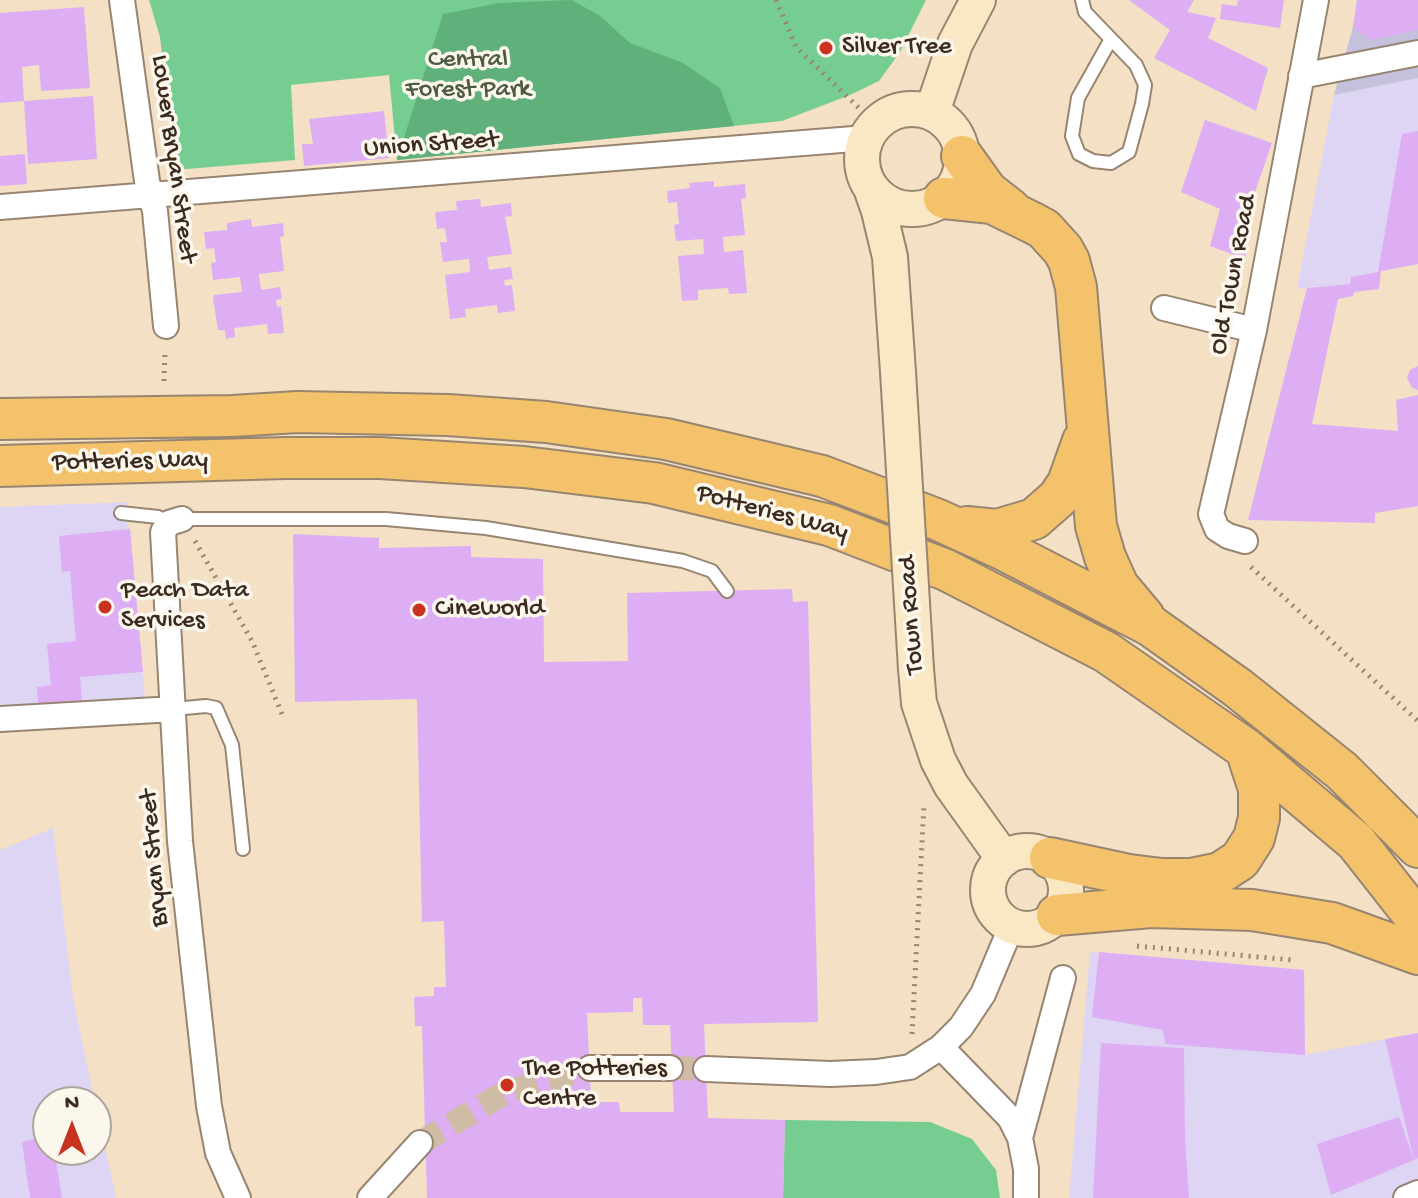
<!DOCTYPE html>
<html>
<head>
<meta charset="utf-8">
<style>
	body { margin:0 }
	#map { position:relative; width:1418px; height:1198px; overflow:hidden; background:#f3e0c5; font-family:"Gochi Hand",sans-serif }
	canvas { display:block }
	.north { position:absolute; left:32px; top:1086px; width:80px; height:80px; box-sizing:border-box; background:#fbf7ec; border:2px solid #aea59a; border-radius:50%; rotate:0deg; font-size:22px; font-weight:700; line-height:32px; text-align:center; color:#3b2a1e }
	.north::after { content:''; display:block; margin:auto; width:28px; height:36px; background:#c8321e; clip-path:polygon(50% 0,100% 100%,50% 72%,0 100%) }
</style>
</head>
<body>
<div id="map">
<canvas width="1418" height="1198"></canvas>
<div class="north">N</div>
</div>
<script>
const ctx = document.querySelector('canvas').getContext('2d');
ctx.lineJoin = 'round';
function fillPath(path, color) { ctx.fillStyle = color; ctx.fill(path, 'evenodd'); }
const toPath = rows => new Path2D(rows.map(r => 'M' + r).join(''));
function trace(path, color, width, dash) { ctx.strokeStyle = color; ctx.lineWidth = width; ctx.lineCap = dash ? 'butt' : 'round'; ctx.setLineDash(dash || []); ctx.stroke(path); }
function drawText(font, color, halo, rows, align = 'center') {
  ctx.font = font + ' "Gochi Hand",sans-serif'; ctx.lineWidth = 7; ctx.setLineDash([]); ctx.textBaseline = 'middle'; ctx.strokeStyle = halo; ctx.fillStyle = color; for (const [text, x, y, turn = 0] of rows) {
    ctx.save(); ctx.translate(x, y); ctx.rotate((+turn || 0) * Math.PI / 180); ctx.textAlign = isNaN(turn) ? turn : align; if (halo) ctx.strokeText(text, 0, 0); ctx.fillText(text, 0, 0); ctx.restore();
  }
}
fillPath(toPath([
	[1418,78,1418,264,1351,277,1350,284,1297,289,1334,95],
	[129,502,121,513,130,529,145,699,0,706,0,507],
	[53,828,73,998,95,1102,48,1102,48,1150,96,1150,96,1105,116,1198,0,1198,0,850],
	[1090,952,1304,970,1305,1055,1418,1033,1418,1198,1069,1198]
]), '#ded5f5');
fillPath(toPath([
	[1357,0,1418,0,1418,78,1334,95,1353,27]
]), '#c3c1db');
fillPath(toPath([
	[149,0,926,0,900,52,879,81,850,95,782,121,397,160,389,75,291,85,295,160,175,170,160,37],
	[785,1120,930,1122,972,1139,996,1170,1000,1198,783,1198]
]), '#76cd91');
fillPath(toPath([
	[572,0,600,16,630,43,683,63,720,88,734,126,397,160,443,14,499,3]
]), '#60b07b');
fillPath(toPath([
	[1129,0,1194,0,1187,12,1216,18,1208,38,1268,68,1256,111,1154,58,1170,30],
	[1238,0,1284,0,1280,28,1220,19,1222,4,1237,6],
	[1357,0,1418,0,1418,30,1371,40,1353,28],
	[84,7,90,88,41,91,39,65,22,67,24,101,93,96,97,159,28,164,24,101,0,103,0,13],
	[384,111,389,158,304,166,302,144,313,144,309,119],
	[1205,120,1272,143,1256,189,1245,259,1210,246,1220,209,1181,192],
	[1418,131,1418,264,1381,271,1379,289,1354,292,1353,296,1338,299,1312,424,1398,431,1396,400,1418,395,1418,506,1375,513,1375,523,1248,520,1307,288,1350,284,1351,277,1378,272,1402,134],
	[25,154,27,184,0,186,0,156],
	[714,181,714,187,745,184,746,198,741,199,745,235,723,237,724,252,743,250,747,293,729,294,728,288,698,290,698,300,682,301,678,256,704,254,703,239,676,241,674,225,679,224,677,202,668,203,667,191,690,188,689,183],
	[480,199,481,207,511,203,512,216,505,217,512,254,487,257,489,270,511,267,513,279,504,280,505,286,512,285,515,311,498,313,497,305,465,309,466,317,450,319,445,275,470,272,469,259,443,262,440,242,447,242,445,228,437,229,435,212,457,210,456,201],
	[251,219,252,227,283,223,284,236,280,237,284,271,259,274,261,290,280,287,282,299,276,300,277,307,281,306,284,333,268,334,267,324,234,328,235,337,226,339,225,330,218,330,213,298,214,295,242,292,240,277,213,280,211,263,216,262,214,248,206,249,204,232,227,230,227,223],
	[1418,366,1418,390,1412,388,1407,378,1410,370],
	[130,529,143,672,80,677,82,702,38,704,37,687,51,685,47,644,76,641,70,571,62,572,59,536],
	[293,534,379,538,379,548,471,546,471,557,543,559,544,662,628,661,627,593,792,589,793,602,808,601,818,1022,704,1024,708,1118,785,1120,783,1198,427,1198,422,1026,415,1026,414,997,434,996,434,987,446,987,444,921,422,922,417,699,295,702],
	[633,998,642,998,643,1025,670,1025,674,1112,620,1112,619,1102,591,1102,587,1013,633,1012],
	[1099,952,1304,970,1305,1055,1165,1044,1163,1030,1092,1017],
	[1418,1033,1418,1158,1414,1160,1385,1039],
	[1101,1043,1184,1048,1185,1138,1189,1198,1093,1198],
	[1399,1117,1414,1160,1331,1195,1317,1144],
	[48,1135,48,1150,54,1150,62,1198,30,1198,22,1142]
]), '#ddaef4');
trace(toPath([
	[670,1068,706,1069],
	[420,1143,504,1093,590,1068]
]), '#cebca4', 24, [24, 12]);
const service = toPath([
	[1082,0,1085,12,1111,39,1136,65,1145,85,1142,104,1129,152,1111,163,1093,161,1079,154,1072,136,1078,98,1111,39],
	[121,513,158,517,169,523],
	[182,519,386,519,486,528,683,561,712,571,727,591],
	[174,709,206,706,216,708,232,745,243,849]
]);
const minor = toPath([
	[122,0,147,181,155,211,166,326],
	[1301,76,1418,53],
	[0,207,866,138],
	[1164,308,1254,330],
	[182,519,169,523,163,532,180,841,209,1106,218,1153,238,1198],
	[1245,541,1228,536,1217,529,1211,514,1254,330,1316,0],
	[0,719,174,709],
	[941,1047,1010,1118,1020,1138],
	[590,1068,670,1068],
	[706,1069,830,1074,876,1072,910,1067,941,1047,961,1027,983,994,1012,925],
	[370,1198,420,1143],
	[1026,1198,1026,1169,1020,1138,1063,978],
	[1406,1198,1418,1193]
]);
const secondary = toPath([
	'862 159a50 50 0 1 1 100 0a50 50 0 1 1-100 0Z',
	[932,112,955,44,978,0],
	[871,188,879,211,890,257,898,372],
	[916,669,919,703,938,760,951,785,1004,859],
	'988 890a39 39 0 1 1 78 0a39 39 0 1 1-78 0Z'
]);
const trunk = toPath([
	[962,156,987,191,1010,209],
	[944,198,992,203,1033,223,1044,229,1063,250,1069,261,1076,287,1096,526,1105,557,1118,586,1144,617],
	[0,419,232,416,298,412,448,415,546,422,666,439,822,476,936,519,1002,549,1151,626,1238,688,1342,771,1418,847],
	[0,466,286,458,380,458,524,467,654,483,829,525,946,570,1106,652,1246,749,1356,842,1418,921],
	[967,527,997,530,1034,519,1058,498,1068,483,1083,441],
	[1050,858,1129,875,1162,879,1191,879,1220,873,1240,860,1254,838,1259,818,1259,789,1246,749],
	[1057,915,1151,907,1252,910,1332,923,1418,954]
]);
trace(service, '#978572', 16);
trace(minor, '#978572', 28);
trace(secondary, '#978572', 38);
trace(trunk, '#978572', 44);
trace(toPath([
	[776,0,796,47,862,111],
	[164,381,165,351],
	[195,541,252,641,284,719],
	[1251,567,1418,721],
	[1137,946,1293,960],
	[912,1034,924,804]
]), '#978572', 5, [2, 6]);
trace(service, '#fff', 12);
trace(minor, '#fff', 24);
trace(secondary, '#fae7c3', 34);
trace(trunk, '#f3c26a', 40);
const secondaryBridge = toPath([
	[898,372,916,669]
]);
trace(secondaryBridge, '#978572', 38, []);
trace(secondaryBridge, '#fae7c3', 34);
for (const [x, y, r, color] of [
	[826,48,8,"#c8321e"],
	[105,607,8,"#c8321e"],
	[419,610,8,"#c8321e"],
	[507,1085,8,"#c8321e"]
]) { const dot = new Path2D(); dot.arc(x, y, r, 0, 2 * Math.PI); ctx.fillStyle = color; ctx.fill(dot); trace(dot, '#fbf7ec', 3); }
drawText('26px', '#3b2a1e', '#fbf7ec', [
	["Silver Tree",842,48],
	["Peach Data",121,592],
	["Services",121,622],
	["Cineworld",435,610],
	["The Potteries",523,1070],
	["Centre",523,1100]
], 'left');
drawText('26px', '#4d5b40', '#fbf7ec', [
	["Central",468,61],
	["Forest Park",468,91]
]);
drawText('26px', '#3b2a1e', '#fbf7ec', [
	["Union Street",431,146,-4],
	["Lower Bryan Street",172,159,82],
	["Old Town Road",1235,275,-79],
	["Potteries Way",130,463,-1],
	["Potteries Way",772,514,15],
	["Town Road",913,615,-94],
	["Bryan Street",156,858,-95]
]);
</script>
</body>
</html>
